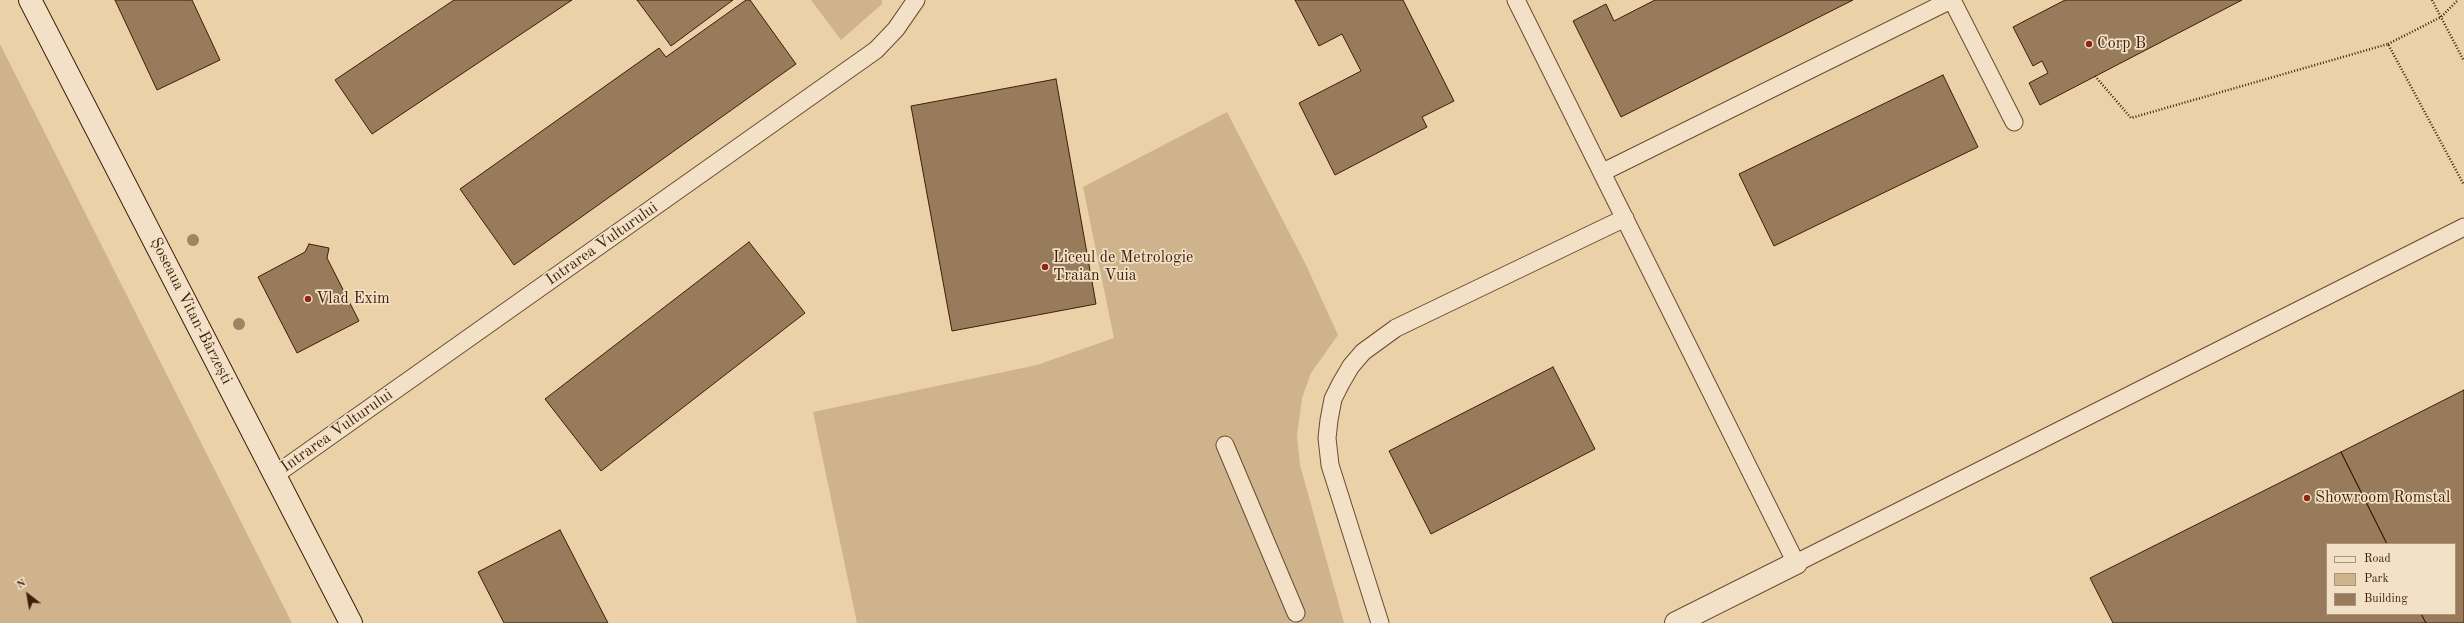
<!DOCTYPE html>
<html>
<head>
<meta charset="utf-8">
<style>
	body { margin:0 }
	#map { position:relative; width:2464px; height:623px; overflow:hidden; background:#ebd1a8; font-family:"Old Standard TT",serif }
	canvas { display:block }
	.legend { position:absolute; left:2326px; top:543px; width:130px; height:72px; box-sizing:border-box; background:#f2e1c6; border:1px solid #aa937a; margin:0; padding:5px 7px; list-style:none; font-size:12px; color:#3e1e08 }
	.legend li { display:flex; align-items:center; gap:8px; height:20px }
	.legend b { width:20px; border:1px solid #aa937a }
	.north { position:absolute; left:8px; top:575px; width:40px; height:40px; -webkit-text-stroke:3px #f2e1c6; paint-order:stroke; rotate:329deg; font-size:11px; font-weight:700; line-height:16px; text-align:center; color:#3e1e08 }
	.north::after { content:''; display:block; margin:auto; width:14px; height:18px; background:#3e1e08; clip-path:polygon(50% 0,100% 100%,50% 72%,0 100%) }
</style>
</head>
<body>
<div id="map">
<canvas width="2464" height="623"></canvas>
<ul class="legend">
<li><b style="height:5px;background:#f2e1c6"></b>Road</li>
<li><b style="height:11px;background:#ceb38d"></b>Park</li>
<li><b style="height:11px;background:#987b5b"></b>Building</li>
</ul>
<div class="north">N</div>
</div>
<script>
const ctx = document.querySelector('canvas').getContext('2d');
ctx.lineJoin = 'round';
function fillPath(path, color) { ctx.fillStyle = color; ctx.fill(path, 'evenodd'); }
const toPath = rows => new Path2D(rows.map(r => 'M' + r).join(''));
function trace(path, color, width, dash) { ctx.strokeStyle = color; ctx.lineWidth = width; ctx.lineCap = dash ? 'butt' : 'round'; ctx.setLineDash(dash || []); ctx.stroke(path); }
function drawText(font, color, halo, rows, align = 'center') {
  ctx.font = font + ' "Old Standard TT",serif'; ctx.lineWidth = 3.5; ctx.setLineDash([]); ctx.textBaseline = 'middle'; ctx.strokeStyle = halo; ctx.fillStyle = color; for (const [text, x, y, turn = 0] of rows) {
    ctx.save(); ctx.translate(x, y); ctx.rotate((+turn || 0) * Math.PI / 180); ctx.textAlign = isNaN(turn) ? turn : align; if (halo) ctx.strokeText(text, 0, 0); ctx.fillText(text, 0, 0); ctx.restore();
  }
}
fillPath(toPath([
	[811,0,882,0,882,4,841,40],
	[0,44,292,623,0,623],
	[1227,112,1306,265,1338,335,1311,373,1302,398,1297,436,1300,465,1344,623,857,623,813,412,1037,365,1114,338,1083,187]
]), '#ceb38d');
const building = toPath([
	[115,0,192,0,220,60,157,90,115,0],
	[454,0,572,0,372,134,335,80,454,0],
	[637,0,733,0,671,46,637,0],
	[746,0,750,0,796,64,514,265,460,189,659,48,666,57,746,0],
	[1295,0,1403,0,1454,101,1422,117,1427,127,1335,175,1299,103,1361,71,1342,34,1319,46,1295,0],
	[1655,0,1853,0,1621,117,1573,21,1606,4,1614,21,1655,0],
	[2065,0,2242,0,2040,105,2029,83,2048,73,2042,61,2033,66,2013,27,2065,0],
	[1943,75,1978,147,1774,246,1739,174,1943,75],
	[1056,79,1096,304,952,331,911,106,1056,79],
	[749,242,805,313,601,471,545,399,749,242],
	[309,244,329,248,327,258,359,321,297,353,258,277,305,252,309,244],
	[1553,367,1595,449,1431,534,1389,451,1553,367],
	[2464,390,2464,623,2426,623,2421,614,2455,614,2455,544,2387,544,2341,452,2464,390],
	[2341,452,2387,544,2327,544,2327,614,2421,614,2426,623,2113,623,2090,578,2341,452],
	[560,530,608,623,504,623,478,572,560,530]
]);
fillPath(building, '#987b5b');
trace(building, '#3e1e08', 1);
const lane = toPath([
	[1516,0,1796,563,2464,227],
	[1952,0,2014,122],
	[1603,172,1951,0],
	[1225,445,1296,613],
	[275,475,876,50,896,29,916,0],
	[1380,623,1330,465,1327,438,1329,420,1333,399,1341,383,1351,366,1363,352,1396,328,1625,218]
]);
const street = toPath([
	[1676,623,1796,563]
]);
const secondary = toPath([
	[30,0,351,623]
]);
trace(lane, '#694b30', 19);
trace(street, '#694b30', 24);
trace(secondary, '#3e1e08', 24);
trace(toPath([
	[2432,0,2464,61],
	[2388,44,2441,17,2458,0],
	[2095,76,2131,118,2388,44,2464,185]
]), '#3e1e08', 2.5, [1, 2]);
trace(lane, '#f2e1c6', 17);
trace(street, '#f2e1c6', 22);
trace(secondary, '#f2e1c6', 22);
ctx.fillStyle = '#a08362';
for (const [x, y] of [
	[193,240],
	[239,324]
]) { ctx.beginPath(); ctx.arc(x, y, 6, 0, 2 * Math.PI); ctx.fill(); }
for (const [x, y, r, color] of [
	[2089,44,4,"#8f2418"],
	[1045,267,4,"#8f2418"],
	[308,299,4,"#8f2418"],
	[2307,498,4,"#8f2418"]
]) { const dot = new Path2D(); dot.arc(x, y, r, 0, 2 * Math.PI); ctx.fillStyle = color; ctx.fill(dot); trace(dot, '#f2e1c6', 1.5); }
drawText('16px', '#3e1e08', '#f2e1c6', [
	["Corp B",2097,44],
	["Liceul de Metrologie",1053,258],
	["Traian Vuia",1053,276],
	["Vlad Exim",316,299],
	["Showroom Romstal",2315,498]
], 'left');
drawText('16px', '#3e1e08', '#f2e1c6', [
	["Intrarea Vulturului",602,244,-35],
	["Șoseaua Vitan-Bârzești",191,311,63],
	["Intrarea Vulturului",337,431,-35]
]);
</script>
</body>
</html>
